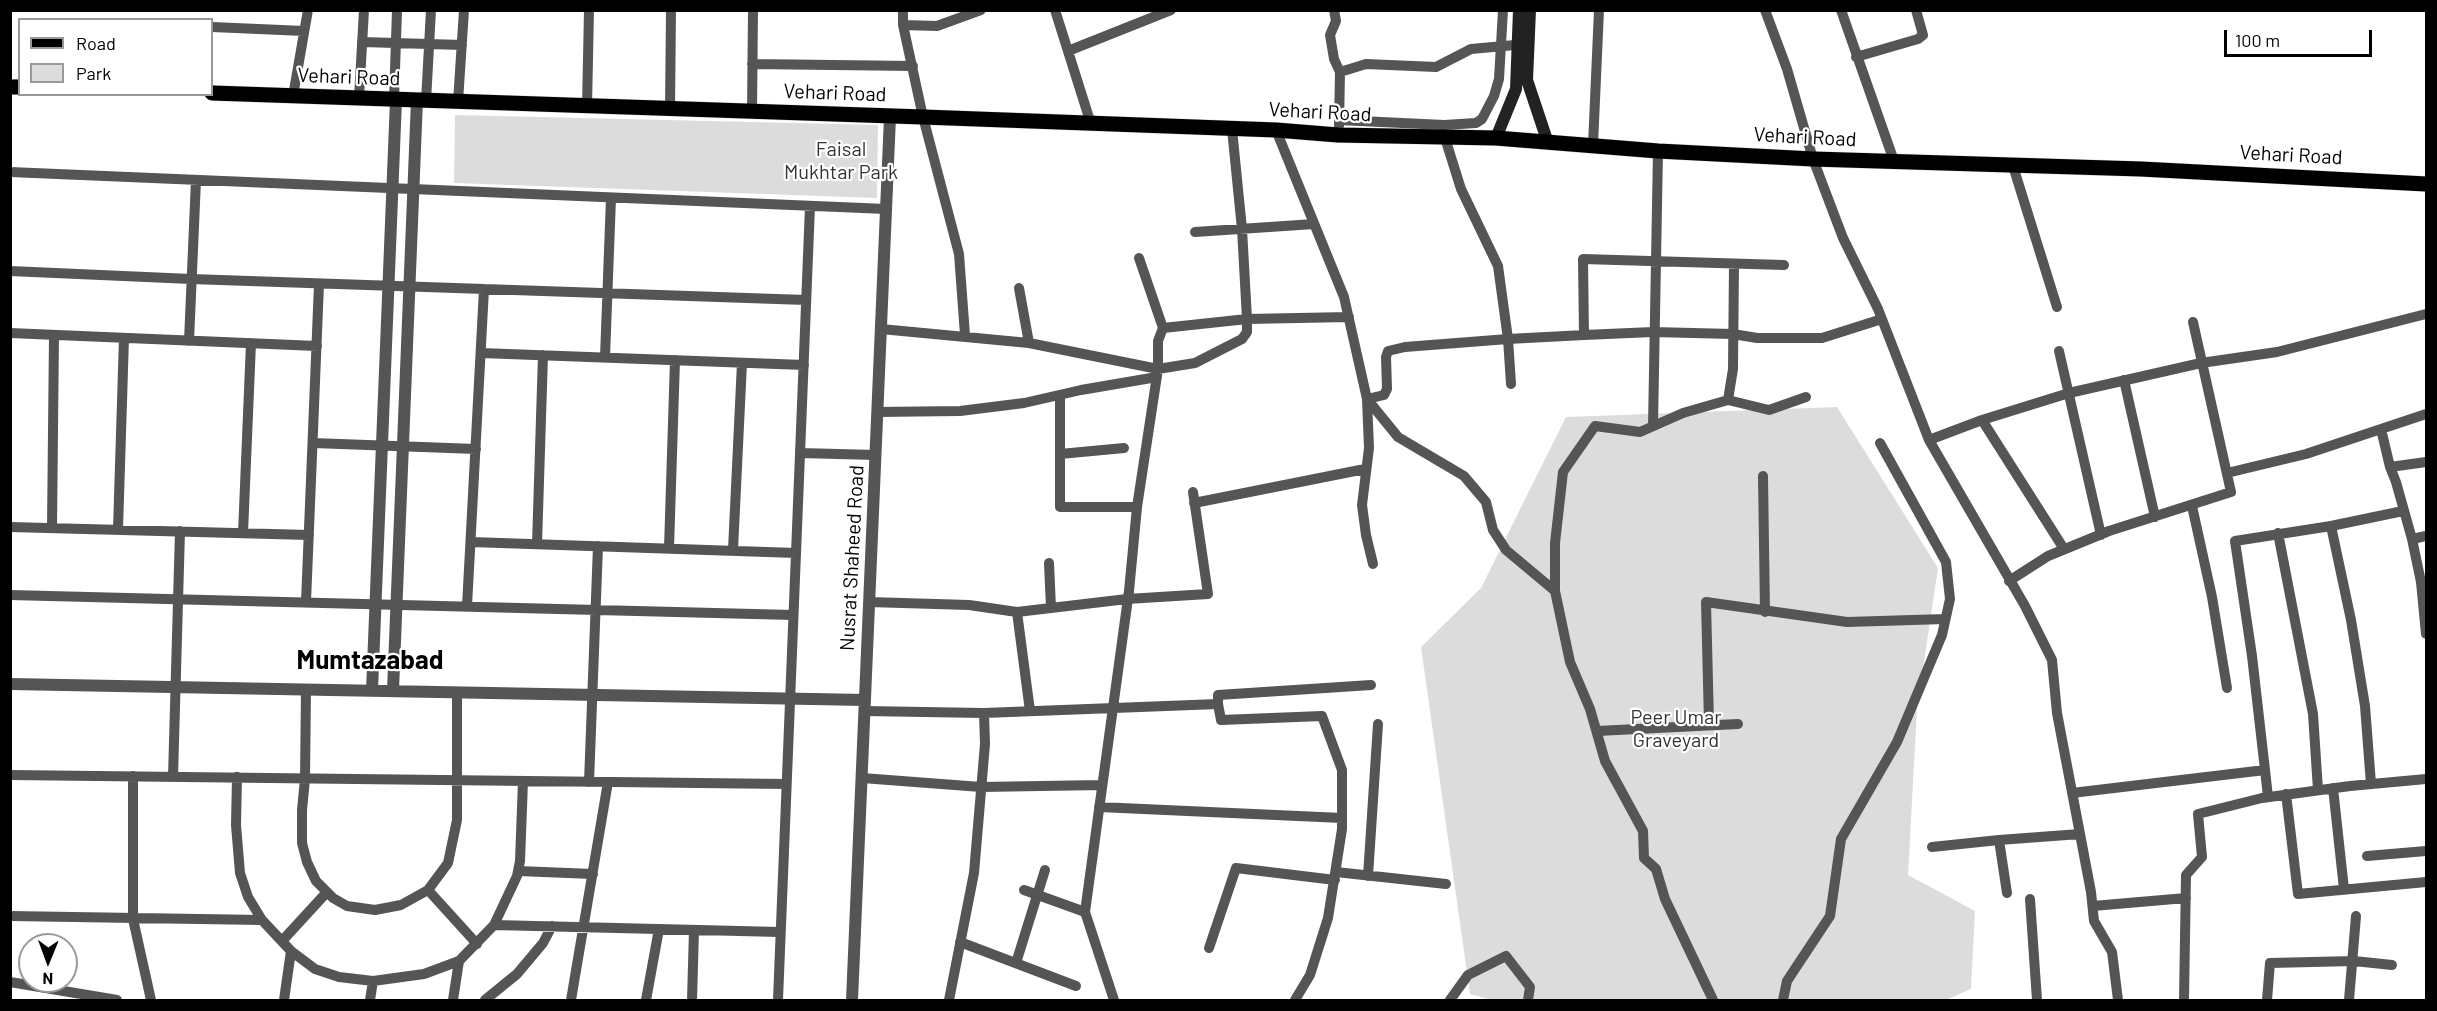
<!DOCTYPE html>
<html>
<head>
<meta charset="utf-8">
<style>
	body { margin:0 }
	#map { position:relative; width:2437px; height:1011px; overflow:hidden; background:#fff; font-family:Barlow,sans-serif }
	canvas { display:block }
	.frame { position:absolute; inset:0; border:12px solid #000; pointer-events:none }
	.legend { position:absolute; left:18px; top:18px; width:195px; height:78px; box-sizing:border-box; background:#fff; border:2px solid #999; margin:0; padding:8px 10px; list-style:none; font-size:18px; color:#000 }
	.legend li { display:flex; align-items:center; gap:12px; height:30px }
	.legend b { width:30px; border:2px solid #999 }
	.north { position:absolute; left:18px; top:933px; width:60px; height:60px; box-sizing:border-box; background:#fff; border:2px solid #999; border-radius:50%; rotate:181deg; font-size:16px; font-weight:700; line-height:24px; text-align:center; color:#000 }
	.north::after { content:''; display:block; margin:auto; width:21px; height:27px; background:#000; clip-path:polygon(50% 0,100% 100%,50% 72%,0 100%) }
	.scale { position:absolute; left:2224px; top:30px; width:148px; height:27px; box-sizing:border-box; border:3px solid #000; border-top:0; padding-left:8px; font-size:18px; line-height:21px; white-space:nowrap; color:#000; -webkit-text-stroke:4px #fff; paint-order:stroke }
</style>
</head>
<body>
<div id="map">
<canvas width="2437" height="1011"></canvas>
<div class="frame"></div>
<ul class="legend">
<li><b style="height:8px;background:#000"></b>Road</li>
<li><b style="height:16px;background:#dcdcdc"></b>Park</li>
</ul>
<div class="north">N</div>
<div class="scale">100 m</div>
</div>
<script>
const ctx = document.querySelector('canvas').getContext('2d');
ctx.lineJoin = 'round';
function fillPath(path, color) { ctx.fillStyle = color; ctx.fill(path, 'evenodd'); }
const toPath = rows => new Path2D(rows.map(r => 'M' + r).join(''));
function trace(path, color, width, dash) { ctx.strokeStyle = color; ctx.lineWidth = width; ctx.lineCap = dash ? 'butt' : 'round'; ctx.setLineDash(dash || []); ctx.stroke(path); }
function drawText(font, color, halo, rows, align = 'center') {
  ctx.font = font + ' Barlow,sans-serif'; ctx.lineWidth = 4.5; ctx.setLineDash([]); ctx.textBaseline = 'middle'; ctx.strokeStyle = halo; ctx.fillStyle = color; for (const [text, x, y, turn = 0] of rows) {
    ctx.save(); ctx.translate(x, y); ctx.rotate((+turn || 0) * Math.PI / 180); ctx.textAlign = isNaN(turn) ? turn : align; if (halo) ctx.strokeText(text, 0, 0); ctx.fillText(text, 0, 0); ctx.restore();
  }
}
fillPath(toPath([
	[455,115,878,125,877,198,454,183],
	[1837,407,1938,568,1917,709,1908,875,1975,911,1971,989,1946,1000,1492,1000,1470,994,1421,647,1481,588,1566,417]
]), '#dcdcdc');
const primary = toPath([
	[10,87,20,87],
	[212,93,923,117,1276,130,1338,135,1496,138,1658,151,1813,159,2141,169,2426,184]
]);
trace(primary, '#dbdbdb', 16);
trace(toPath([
	[903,10,903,25,923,117,959,254,965,335],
	[1055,10,1091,124],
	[1334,10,1336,21,1330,35,1334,59,1340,72,1339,126],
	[1765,10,1787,69,1813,159,1843,238,1878,309,1929,440,2025,606,2052,660,2057,713,2091,892,2094,921,2112,952,2118,1000],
	[1841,10,1894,161],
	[903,25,937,26,981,10],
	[212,27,304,31],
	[362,42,462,45],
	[1068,51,1171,10],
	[1856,57,1918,39,1923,35,1916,10],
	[752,64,913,66],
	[1340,72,1366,64,1436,67,1471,49,1526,44],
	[293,96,308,10],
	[359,98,364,10],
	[394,100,397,10],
	[426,101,431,10],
	[458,102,464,10],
	[587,107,589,10],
	[670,110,671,10],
	[752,111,753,10],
	[1339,120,1444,125,1476,123,1482,119,1494,96,1499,79,1503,10],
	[1276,130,1344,297,1367,399,1369,448,1362,505,1366,535,1373,564],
	[1445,138,1461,189,1498,266,1508,339,1584,335,1583,259,1784,265],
	[1593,145,1599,10],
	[2013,166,2057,307],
	[10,172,886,209],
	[1195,232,1314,224],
	[10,271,191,279,806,300],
	[1019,288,1029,343],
	[1163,328,1247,319,1349,317],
	[881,329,1029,343,1158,369,1195,363,1242,339,1247,332,1247,319,1242,229,1232,129],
	[10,333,317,346],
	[1584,335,1653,332,1733,334,1757,338,1822,338,1882,319],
	[189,341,196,180],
	[2059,351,2101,535],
	[481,353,804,365],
	[605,357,611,198],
	[2124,380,2155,517],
	[1060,395,1060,507,1137,507],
	[1367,399,1398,437,1464,476,1486,502,1493,530,1506,550,1555,591,1570,662,1590,709,1605,761,1643,831,1644,858,1656,869,1665,899,1713,1000],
	[1367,399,1384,395,1387,389,1386,357,1388,351,1405,347,1508,339,1511,384],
	[1728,400,1733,369,1734,264],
	[877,412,960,411,1024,403,1081,390,1157,377],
	[1982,420,2064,549],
	[1653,426,1658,151],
	[2381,429,2390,467,2396,482,2412,539,2421,582,2426,634],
	[1929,440,1982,420,2069,393,2201,363,2277,352,2426,314],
	[313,443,476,449],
	[800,453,876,455],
	[1060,454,1124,448],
	[2390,467,2426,462],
	[2227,473,2306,454,2426,414],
	[1763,476,1765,612],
	[1194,503,1365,469],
	[2192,506,2212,597,2227,688],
	[2331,526,2351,620,2365,706,2371,784],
	[10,527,309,535],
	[52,528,54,335],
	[118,529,124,338],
	[243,533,251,343],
	[2278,533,2313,714,2318,790],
	[2412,539,2426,536],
	[471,542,796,553],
	[537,544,543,355],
	[669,548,675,360],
	[733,550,742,363],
	[1049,563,1051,608],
	[2009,581,2048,556,2109,531,2231,492,2193,322],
	[1555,591,1555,543,1563,472,1595,426,1640,432,1683,413,1728,400,1769,410,1806,397],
	[10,595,793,615],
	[306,602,319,284],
	[869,602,969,605,1017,612],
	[467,606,484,289],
	[306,689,305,779,302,810,302,843,307,862,316,881,333,898,347,906,375,910,401,905,428,890,448,863,457,820,457,692],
	[1218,704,1221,720,1322,716,1342,770,1342,829,1328,918,1310,975,1295,1000],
	[864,711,984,713],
	[1030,711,1017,612,1127,599,1208,594,1193,492],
	[1709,723,1706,602,1847,622,1945,619],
	[1597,731,1738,724],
	[2265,770,2268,797],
	[10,775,786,784],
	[133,776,133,919,151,1000],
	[173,777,180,531],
	[237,777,236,825,240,873,248,897,262,920,291,951,315,969,339,977,373,981,424,974,459,961,494,925,517,876,520,861,523,781],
	[862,778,981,787,1101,785],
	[589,782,598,546],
	[2333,788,2344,889],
	[2072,793,2265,770,2252,656,2235,541,2331,526,2403,511],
	[2286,794,2298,894,2426,882],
	[1099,807,1342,818],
	[1999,840,2080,834],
	[1932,847,1999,840,2007,893],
	[2367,856,2426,851],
	[518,871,593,874],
	[1336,872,1446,884],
	[1368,876,1378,724],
	[428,890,477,944],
	[1024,890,1085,912],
	[2030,899,2037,1000],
	[2093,906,2186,898],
	[10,916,262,920],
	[494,925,780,932],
	[282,941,327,892],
	[960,942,1076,986],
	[1209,948,1236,868,1335,880],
	[1016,963,1045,870],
	[10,982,117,1000],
	[284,1000,291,951],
	[370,1000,373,981],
	[453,1000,459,961],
	[485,1000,517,974,543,943,552,926],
	[571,1000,608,782],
	[646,1000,659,929],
	[692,1000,694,930],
	[778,1000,810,206],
	[949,1000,974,873,985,744,984,713,1218,704,1218,695,1371,685],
	[1114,1000,1085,912,1129,591,1137,507,1158,369,1158,341,1163,328,1139,258],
	[1450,1000,1468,975,1506,956,1530,987,1528,1000],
	[1783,1000,1787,981,1830,916,1841,839,1897,742,1942,635,1950,599,1946,562,1880,443],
	[2184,1000,2186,875,2202,857,2198,814,2262,798,2350,786,2426,779],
	[2267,1000,2270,963,2354,961,2392,965],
	[2349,1000,2356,916]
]), '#555', 10);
trace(toPath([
	[10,684,865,700],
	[372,690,396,100],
	[393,690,417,100],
	[852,1000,890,117]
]), '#555', 12);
trace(toPath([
	[1530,10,1527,80,1547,140],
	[1496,138,1516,89,1519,10]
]), '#222', 12);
trace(primary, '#000', 15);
drawText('20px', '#000', '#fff', [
	["Vehari Road",349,77,2],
	["Vehari Road",835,93,2],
	["Vehari Road",1320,112,3],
	["Vehari Road",1805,137,3],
	["Vehari Road",2291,155,3],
	["Nusrat Shaheed Road",852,558,-87]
]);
drawText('20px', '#333', '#fff', [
	["Faisal",841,149],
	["Mukhtar Park",841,172],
	["Peer Umar",1676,717],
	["Graveyard",1676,740]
]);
drawText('bold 26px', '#000', '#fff', [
	["Mumtazabad",370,660]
]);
</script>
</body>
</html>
